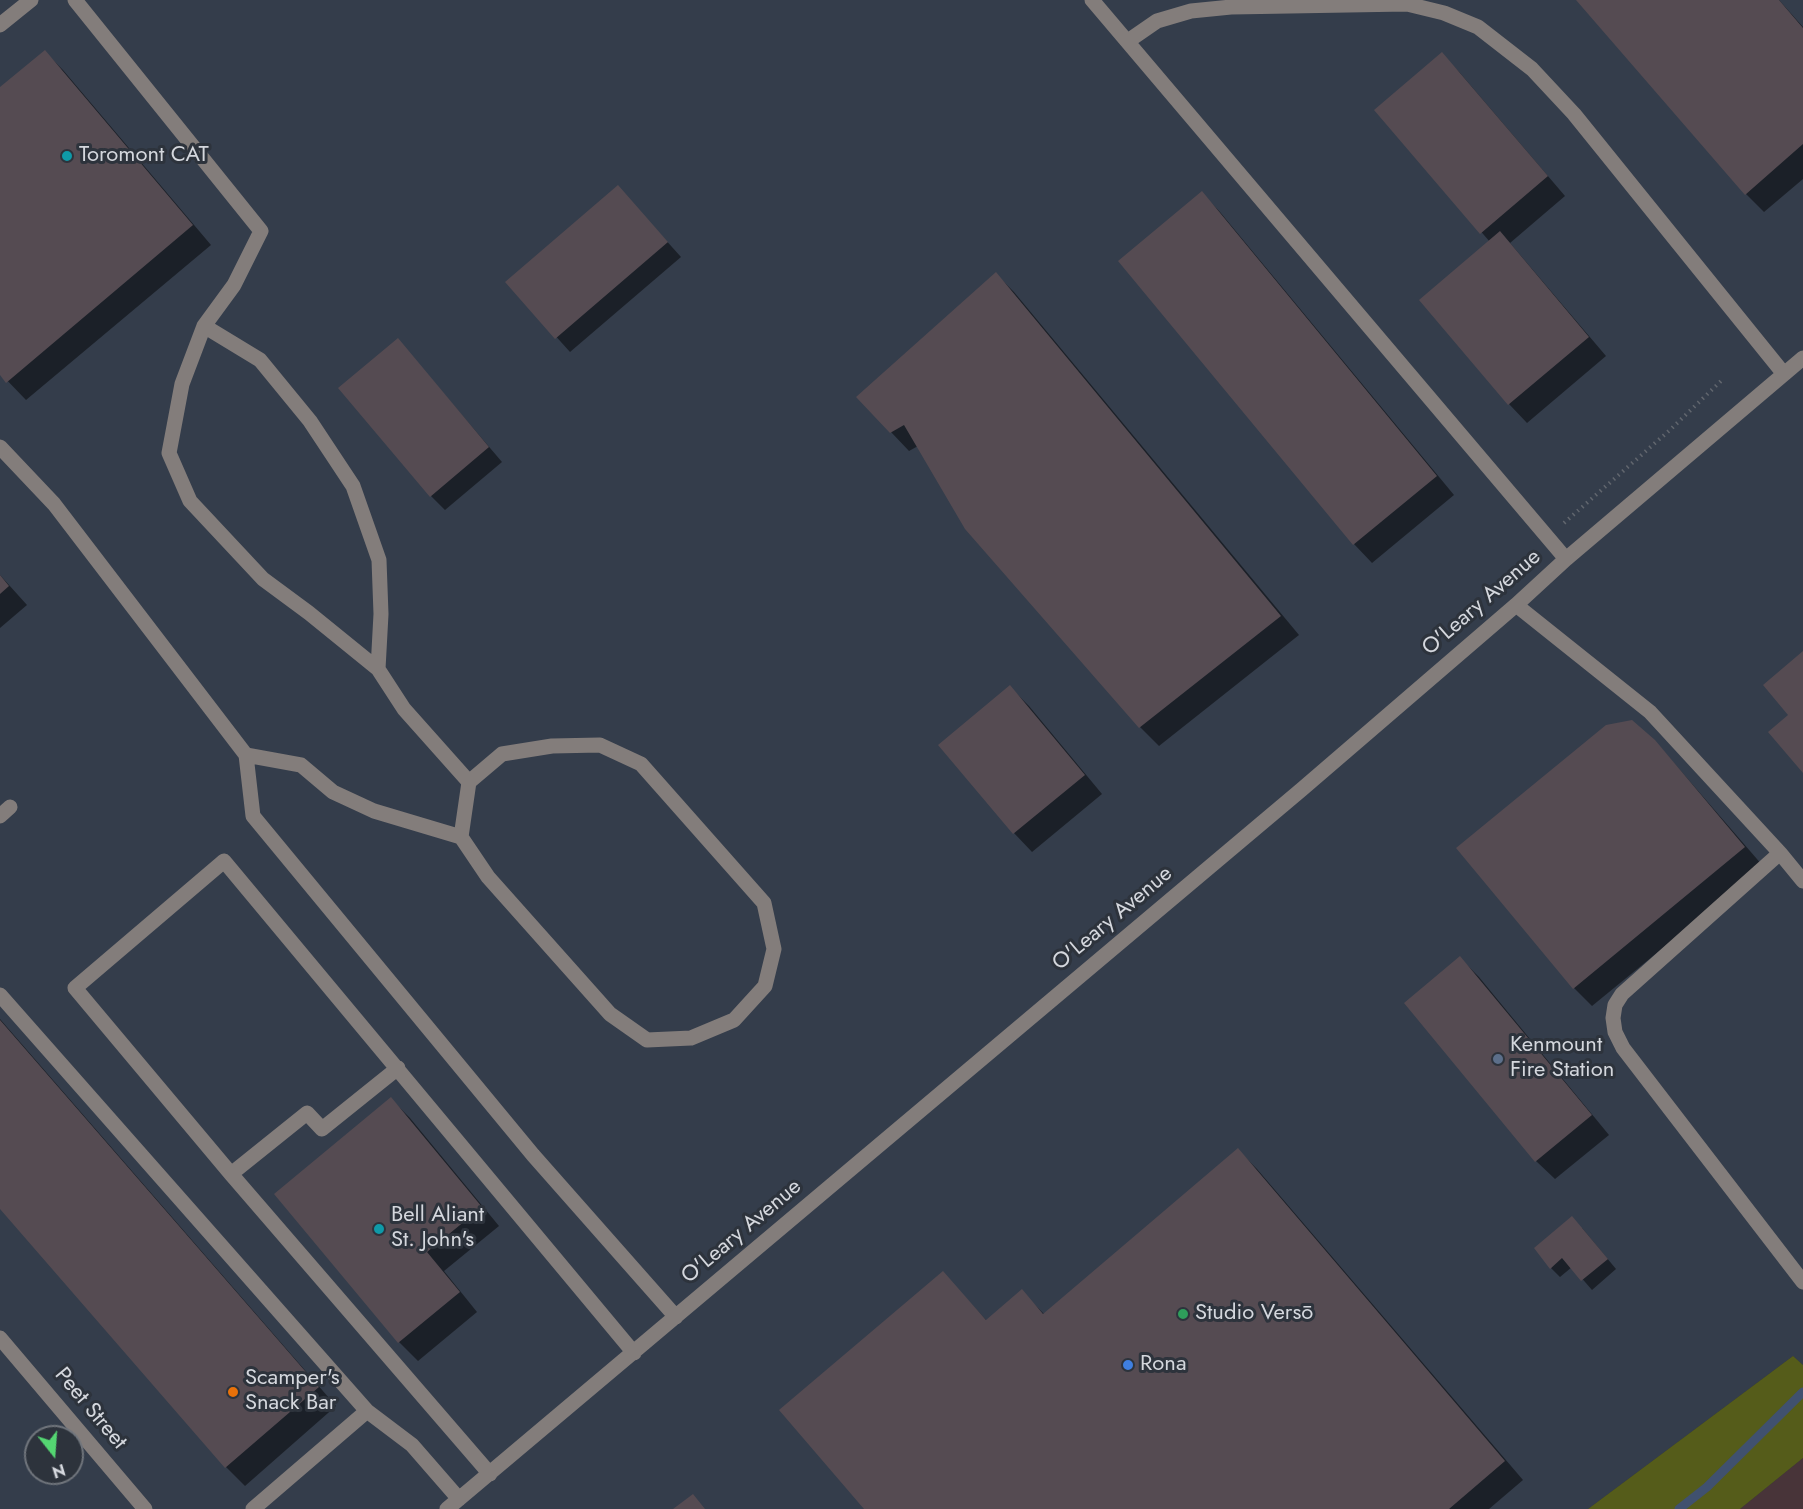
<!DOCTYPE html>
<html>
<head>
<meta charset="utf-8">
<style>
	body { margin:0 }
	#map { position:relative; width:1803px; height:1509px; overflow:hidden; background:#2d333c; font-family:Jost,sans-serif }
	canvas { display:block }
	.north { position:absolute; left:24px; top:1425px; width:60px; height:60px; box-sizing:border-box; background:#2d333c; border:2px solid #70757c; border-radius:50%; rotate:163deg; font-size:16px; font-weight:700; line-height:24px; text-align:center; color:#d4d7dd }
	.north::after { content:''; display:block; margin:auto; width:21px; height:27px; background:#54d672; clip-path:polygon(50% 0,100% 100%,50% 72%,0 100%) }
</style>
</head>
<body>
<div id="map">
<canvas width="1803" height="1509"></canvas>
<div class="north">N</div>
</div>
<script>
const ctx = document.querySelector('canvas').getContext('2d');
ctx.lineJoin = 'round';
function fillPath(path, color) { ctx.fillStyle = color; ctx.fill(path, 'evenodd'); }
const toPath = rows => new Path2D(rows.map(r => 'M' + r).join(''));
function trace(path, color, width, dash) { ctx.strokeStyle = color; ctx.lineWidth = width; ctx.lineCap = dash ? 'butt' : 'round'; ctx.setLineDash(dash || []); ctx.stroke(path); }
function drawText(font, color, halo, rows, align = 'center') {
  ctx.font = font + ' Jost,sans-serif'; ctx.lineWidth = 6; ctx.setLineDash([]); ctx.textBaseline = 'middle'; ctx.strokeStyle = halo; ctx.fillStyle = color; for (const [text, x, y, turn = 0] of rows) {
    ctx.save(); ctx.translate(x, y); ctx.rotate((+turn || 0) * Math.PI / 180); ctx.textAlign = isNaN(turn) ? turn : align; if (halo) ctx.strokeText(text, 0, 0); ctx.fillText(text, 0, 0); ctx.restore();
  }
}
fillPath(toPath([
	[0,0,1803,0,1803,1365,1793,1356,1588,1509,0,1509],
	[36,1437,72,1437,72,1473,36,1473]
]), '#343d4b');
fillPath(toPath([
	[1803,1458,1803,1509,1740,1509]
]), '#483439');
fillPath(toPath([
	[1793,1356,1803,1365,1803,1458,1740,1509,1588,1509]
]), '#555c1a');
fillPath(toPath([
	[1578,0,1779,0,1803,27,1803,179,1764,212,1746,194],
	[45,52,63,70,211,245,26,400,0,373,0,89],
	[1442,54,1460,73,1565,196,1510,243,1606,356,1527,423,1509,404,1490,242,1376,110],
	[618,187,681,257,570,352,507,282],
	[1202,193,1220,212,1454,495,1372,563,1354,544],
	[996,274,1014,292,1299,635,1159,746,1140,727,918,446,909,451,891,432],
	[398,340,502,462,445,510,431,496],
	[0,575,27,605,0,628],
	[1010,687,1029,706,1102,794,1032,852,1014,833],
	[1661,748,1763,866,1592,1006,1574,988],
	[1460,958,1479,977,1609,1135,1555,1179,1536,1161],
	[0,1019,336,1406,245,1486,226,1467,0,1207],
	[391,1099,410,1118,499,1226,444,1271,477,1312,418,1361,399,1342,276,1194],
	[1238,1150,1257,1169,1523,1480,1489,1509,866,1509,943,1273,987,1321,1022,1292,1045,1315],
	[1582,1228,1616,1269,1592,1290,1572,1267,1560,1277,1551,1268]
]), '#0007');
trace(toPath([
	[1679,1509,1707,1487,1803,1392]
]), '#40516f', 9);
fillPath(toPath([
	[1576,0,1779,0,1803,28,1803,144,1745,195],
	[45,50,193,225,6,383,0,375,0,87],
	[1442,52,1548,176,1480,234,1374,110],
	[618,185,668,242,555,339,505,282],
	[1202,191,1437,476,1353,545,1118,261],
	[1500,231,1589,337,1508,405,1419,300],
	[996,272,1281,616,1139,728,965,529,904,425,890,433,856,397],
	[398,338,489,447,430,497,338,388],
	[0,575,9,586,0,594],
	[1803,651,1803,773,1768,732,1788,715,1763,685],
	[1010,685,1085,775,1013,834,938,745],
	[1632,720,1655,740,1745,847,1573,989,1456,848,1606,725],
	[1460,956,1592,1115,1535,1162,1404,1003],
	[0,1020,319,1387,225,1468,0,1209],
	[391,1097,482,1207,427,1252,460,1292,398,1343,274,1194],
	[1238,1148,1505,1461,1449,1509,864,1509,779,1410,943,1271,986,1320,1022,1289,1043,1314],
	[1572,1216,1608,1259,1581,1281,1562,1258,1550,1269,1534,1248],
	[693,1494,705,1509,673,1509]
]), '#554b52');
trace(toPath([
	[1564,523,1671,429,1721,381]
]), '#61666e', 4, [1.5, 4.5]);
trace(toPath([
	[75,0,261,231,234,285,204,326,182,384,169,453,190,501,263,579,309,613,378,669,404,709,469,782],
	[1092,0,1566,559],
	[0,25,31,0],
	[1128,41,1157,21,1191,11,1231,7,1407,4,1444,13,1478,27,1532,69,1574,114,1784,374],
	[204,326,260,360,310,421,353,486,379,560,381,614,378,669],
	[0,447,54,504,246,755,253,816,533,1155,676,1317],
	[1516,605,1650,712,1780,853],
	[600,745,641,764,764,903,774,949,765,986,734,1020,691,1038,647,1040,610,1014,488,877,461,837,469,782,502,754,552,746,600,745],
	[246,755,301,765,333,792,374,811,461,837],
	[0,816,10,807],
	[1803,881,1780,853,1622,994,1615,1005,1613,1018,1615,1032,1623,1048,1803,1282],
	[0,995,367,1411,412,1445,459,1499],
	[231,1174,307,1113,322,1129,398,1068],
	[0,1338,145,1509],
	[490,1474,231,1174,75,988,224,861,634,1353],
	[253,1509,367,1411],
	[447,1509,1301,790,1516,605,1566,559,1803,358]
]), '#837d7b', 15);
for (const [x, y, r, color] of [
	[67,156,6,"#0f9aa8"],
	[1498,1059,6,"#5c6f8a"],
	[379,1229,6,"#0f9aa8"],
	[1183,1314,6,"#2e9e5b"],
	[1128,1365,6,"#3f7fe0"],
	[233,1392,6,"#e8710a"]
]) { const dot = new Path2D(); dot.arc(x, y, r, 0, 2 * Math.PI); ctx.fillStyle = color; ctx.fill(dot); trace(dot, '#2d333c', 2); }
drawText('22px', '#d4d7dd', '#2d333c', [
	["Toromont CAT",79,156],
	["Kenmount",1510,1046],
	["Fire Station",1510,1071],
	["Bell Aliant",391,1216],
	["St. John's",391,1241],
	["Studio Versō",1195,1314],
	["Rona",1140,1365],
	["Scamper's",245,1379],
	["Snack Bar",245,1404]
], 'left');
drawText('22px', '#d4d7dd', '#2d333c', [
	["O'Leary Avenue",1482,603,-41],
	["O'Leary Avenue",1113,919,-40],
	["O'Leary Avenue",742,1232,-40],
	["Peet Street",90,1409,50]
]);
</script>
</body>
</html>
